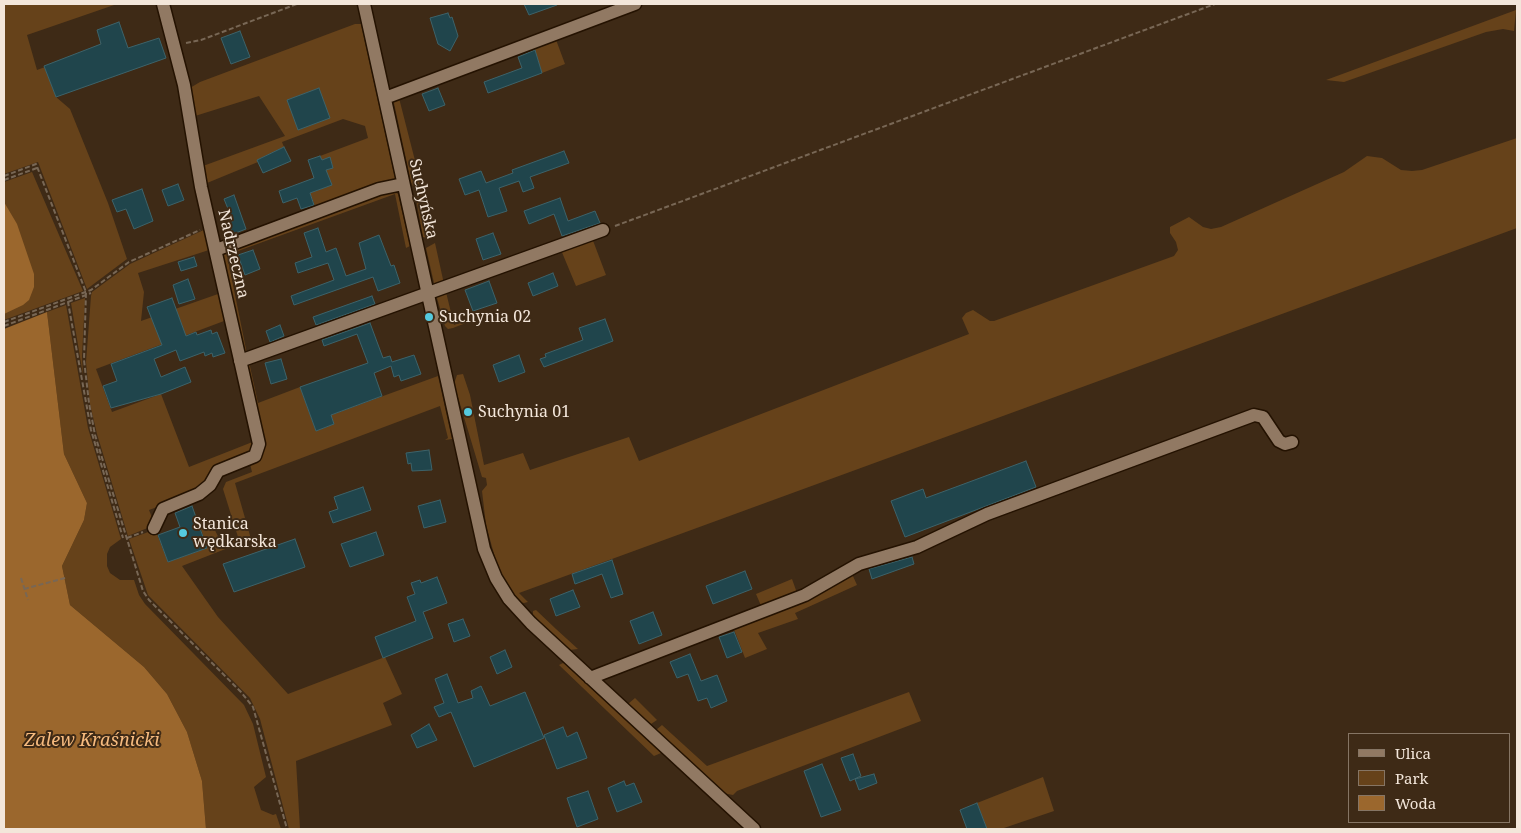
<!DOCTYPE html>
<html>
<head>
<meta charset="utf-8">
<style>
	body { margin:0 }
	#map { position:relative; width:1521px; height:833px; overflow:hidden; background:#3e2a16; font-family:"Noto Serif",serif }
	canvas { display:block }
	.frame { position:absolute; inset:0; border:5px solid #f3e6da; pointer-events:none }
	.legend { position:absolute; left:1348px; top:733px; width:162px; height:90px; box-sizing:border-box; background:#3e2a16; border:1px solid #867564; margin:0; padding:6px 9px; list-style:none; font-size:15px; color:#f3e6da }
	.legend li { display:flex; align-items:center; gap:10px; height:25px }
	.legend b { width:25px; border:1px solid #867564 }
</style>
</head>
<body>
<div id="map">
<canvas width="1521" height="833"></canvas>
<div class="frame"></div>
<ul class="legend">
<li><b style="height:6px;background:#917963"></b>Ulica</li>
<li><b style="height:14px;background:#66421a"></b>Park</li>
<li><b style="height:14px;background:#9b672d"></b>Woda</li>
</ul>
</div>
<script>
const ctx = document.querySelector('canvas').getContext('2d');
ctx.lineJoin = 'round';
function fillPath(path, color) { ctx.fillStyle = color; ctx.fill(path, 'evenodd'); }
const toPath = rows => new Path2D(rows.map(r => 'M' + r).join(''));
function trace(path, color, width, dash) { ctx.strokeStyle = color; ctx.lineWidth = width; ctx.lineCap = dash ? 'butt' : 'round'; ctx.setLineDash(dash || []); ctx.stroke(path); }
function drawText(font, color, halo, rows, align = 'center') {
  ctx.font = font + ' "Noto Serif",serif'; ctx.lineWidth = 4; ctx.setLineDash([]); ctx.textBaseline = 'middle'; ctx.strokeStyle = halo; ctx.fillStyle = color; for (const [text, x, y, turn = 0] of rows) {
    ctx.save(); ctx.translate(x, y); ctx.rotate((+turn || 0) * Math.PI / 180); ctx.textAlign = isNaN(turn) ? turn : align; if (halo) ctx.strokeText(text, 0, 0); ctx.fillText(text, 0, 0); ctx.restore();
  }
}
fillPath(toPath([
	[4,4,117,4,27,35,37,70,45,67,56,97,70,109,108,203,127,259,87,289,38,162,4,174],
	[1516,10,1514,31,1503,29,1486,32,1344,82,1326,80],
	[355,24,361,24,395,178,393,181,316,209,310,193,331,185,326,170,333,167,330,158,322,160,320,156,368,138,365,126,343,119,282,142,284,147,257,160,258,162,207,183,203,166,285,136,259,96,195,116,190,88,200,82],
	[555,37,565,64,542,73,533,45],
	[399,98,421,184,417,186,413,186,411,182,394,103,394,99],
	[1517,138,1517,228,519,593,528,602,524,603,520,602,511,591,499,572,486,525,482,491,487,485,486,478,482,477,454,384,457,375,463,374,470,395,484,465,523,453,530,470,629,437,639,461,969,334,962,318,966,313,973,310,990,321,994,321,1174,256,1178,250,1176,242,1170,233,1170,227,1189,217,1203,227,1211,229,1221,227,1344,172,1367,156,1382,158,1401,170,1412,171,1422,170],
	[32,172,83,291,4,320,4,182],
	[393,191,398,194,410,246,406,248,395,194,227,255,247,354,244,356,222,249],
	[423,193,433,236,427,238,423,237,416,198],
	[208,228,209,250,138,273,144,292,141,321,218,294,213,272,217,271,233,355,224,321,96,369,112,412,161,394,189,467,255,441,252,452,213,470,198,492,149,510,153,520,150,527,128,536,97,434,90,404,86,362,91,296,92,292,130,264],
	[592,238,606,275,576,286,561,250],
	[435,243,444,284,436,285,434,283,426,248],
	[446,292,454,325,475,317,471,321,453,328,448,329,445,326,437,298,437,295],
	[85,298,82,356,83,375,71,303],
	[66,305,88,428,121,539,110,547,107,554,107,566,110,573,120,580,134,580,139,595,145,604,244,705,253,724,266,777,254,787,261,810,273,815,276,814,281,829,206,829,202,781,187,732,167,694,144,667,70,605,62,566,84,520,87,503,64,454,47,312],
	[249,362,258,403,300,387,316,431,334,424,331,415,438,376,452,439,445,440,448,438,440,406,235,483,251,539,182,566,218,617,288,694,385,657,402,694,383,703,392,725,296,761,300,829,289,829,260,719,250,698,148,595,129,539,151,531,157,534,168,562,207,548,200,526,210,526,214,528,221,543,238,537,223,489,226,482,252,472,250,464,258,462,246,365],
	[852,574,857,585,795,613,798,619,758,633,767,649,745,658,733,627],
	[792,579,797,593,762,608,756,594],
	[536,610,556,629,578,649,569,650,550,632,533,616,533,611],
	[563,663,565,664,661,753,654,756,559,665],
	[909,692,921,721,737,791,733,795,723,793,656,730,662,725,707,766],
	[635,698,657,720,651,724,641,717,628,704],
	[1043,777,1054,811,1001,829,987,829,977,803]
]), '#66421a');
fillPath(toPath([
	[4,202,17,224,34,274,34,287,29,300,23,305,4,314],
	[47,312,64,454,87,503,84,520,62,566,70,605,144,667,167,694,187,732,202,781,206,829,4,829,4,329]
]), '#9b672d');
const building = toPath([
	[524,4,557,4,557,5,529,15,524,4],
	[448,13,450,18,452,17,458,36,450,51,438,44,430,18,448,13],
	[119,22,128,48,159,38,166,58,56,97,44,66,101,44,97,30,119,22],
	[240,31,250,57,231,64,221,38,240,31],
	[535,50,542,73,488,93,484,82,522,68,518,57,535,50],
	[319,88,330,118,298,130,287,100,319,88],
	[438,88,445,105,429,111,422,94,438,88],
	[284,147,291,161,263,173,257,160,284,147],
	[564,151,569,163,530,177,534,188,523,192,519,181,499,188,507,211,488,217,479,190,465,195,459,179,481,171,486,183,513,173,512,170,564,151],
	[320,156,322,160,330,157,333,168,326,170,332,185,310,193,314,205,301,209,297,198,283,203,279,191,314,178,308,160,320,156],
	[178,184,184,200,168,206,162,190,178,184],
	[142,189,153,221,134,229,126,209,117,212,112,200,142,189],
	[234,195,246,229,233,234,229,223,233,221,224,199,234,195],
	[560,198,568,221,595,211,600,223,562,236,554,214,529,224,524,211,560,198],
	[318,228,326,252,336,248,346,276,366,269,359,243,379,235,391,266,394,265,400,283,378,291,373,277,294,305,291,296,334,280,328,263,298,273,295,263,312,257,304,233,318,228],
	[493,233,501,254,483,260,476,239,493,233],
	[253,250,260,269,245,275,238,255,253,250],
	[194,257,197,266,181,271,178,262,194,257],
	[553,273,558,286,533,296,528,283,553,273],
	[188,279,195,299,179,304,173,285,188,279],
	[489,281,497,303,473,311,465,290,489,281],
	[372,296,375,304,316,325,313,317,372,296],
	[172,298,186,336,196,332,197,335,211,330,212,334,217,332,225,353,213,357,212,353,205,356,204,352,180,361,176,350,154,359,161,377,185,367,191,382,161,394,111,408,103,386,117,381,111,364,162,345,147,307,172,298],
	[605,319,613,341,544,367,540,359,546,357,545,354,583,340,579,328,605,319],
	[370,323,383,358,390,356,392,362,414,355,421,374,401,381,399,375,394,377,391,366,374,373,382,396,331,415,334,424,316,431,300,387,368,363,357,334,324,346,322,340,370,323],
	[280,325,284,336,270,342,266,331,280,325],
	[519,355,525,372,499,382,493,365,519,355],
	[281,359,287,379,271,384,265,363,281,359],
	[429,450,432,470,412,471,411,463,408,464,406,453,429,450],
	[1026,461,1036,487,905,537,891,501,923,489,926,498,1026,461],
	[363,487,371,510,333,523,329,512,338,509,334,497,363,487],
	[440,500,446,522,424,528,418,506,440,500],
	[192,506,207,548,168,562,158,535,180,527,175,513,192,506],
	[376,532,384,555,350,567,341,544,376,532],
	[295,539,305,567,234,592,223,564,295,539],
	[912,557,914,564,872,579,869,569,912,557],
	[612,560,623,594,611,598,602,574,575,584,572,574,612,560],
	[745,571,752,589,713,604,706,586,745,571],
	[437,577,447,603,423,612,433,638,383,658,375,637,416,621,407,597,415,594,411,583,420,580,421,583,437,577],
	[573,590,580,607,556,616,550,599,573,590],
	[653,612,662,635,639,644,630,621,653,612],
	[463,619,470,636,454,642,448,624,463,619],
	[734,632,742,652,727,658,719,637,734,632],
	[505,650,512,667,497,674,490,657,505,650],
	[690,654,701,681,717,675,727,701,711,708,707,698,698,701,688,674,677,678,670,662,690,654],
	[447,674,458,703,473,698,471,691,481,686,490,706,525,692,544,738,474,767,451,712,439,717,434,707,444,703,435,679,447,674],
	[429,724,437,740,417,748,411,735,429,724],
	[563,727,567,737,577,732,587,758,557,769,544,735,563,727],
	[853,754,861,776,850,781,841,758,853,754],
	[822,764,841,810,821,817,804,771,822,764],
	[874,774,877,783,859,790,855,779,874,774],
	[624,781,626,786,634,783,642,802,617,812,608,788,624,781],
	[588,791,598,819,577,827,567,798,588,791],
	[977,803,987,829,967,829,960,810,977,803]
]);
fillPath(building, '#20454c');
trace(building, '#3d636a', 1);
const minor = toPath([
	[364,4,484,549,496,578,509,599,531,623,754,829],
	[385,98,635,4],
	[216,250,379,189,403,184],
	[240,361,603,230],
	[154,528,163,509,199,494,210,485,218,471,255,456,259,444,201,187,184,85,163,4],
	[590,678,805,595,859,564,917,547,987,514,1254,415,1263,417,1279,441,1285,444,1292,442]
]);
trace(minor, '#241201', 15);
trace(toPath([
	[186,43,201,40,297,4],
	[4,176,36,164,86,292,84,360,89,403,95,435,143,591,149,600,241,692,253,707,287,829],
	[4,180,37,168],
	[615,226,1215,4],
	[68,302,91,293],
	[4,322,91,290,129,262,200,230],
	[4,326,68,302,91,430,123,538],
	[127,538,143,532],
	[21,578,28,600],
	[24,589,65,578]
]), '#786755', 2, [5, 2.5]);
trace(minor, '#917963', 12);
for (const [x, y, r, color] of [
	[429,317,5,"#55cadf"],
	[468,412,5,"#55cadf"],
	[183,533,5,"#55cadf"]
]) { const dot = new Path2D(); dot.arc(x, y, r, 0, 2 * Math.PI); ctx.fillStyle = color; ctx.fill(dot); trace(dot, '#3e2a16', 2); }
drawText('16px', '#f3e6da', '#3e2a16', [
	["Suchyńska",423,199,77],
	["Nadrzeczna",233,254,77]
]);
drawText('16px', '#f3e6da', '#3e2a16', [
	["Suchynia 02",439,317],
	["Suchynia 01",478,412],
	["Stanica",193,524],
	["wędkarska",193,542]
], 'left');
drawText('italic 18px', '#f7bb7f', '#3e2a16', [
	["Zalew Kraśnicki",92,741]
]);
</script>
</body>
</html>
